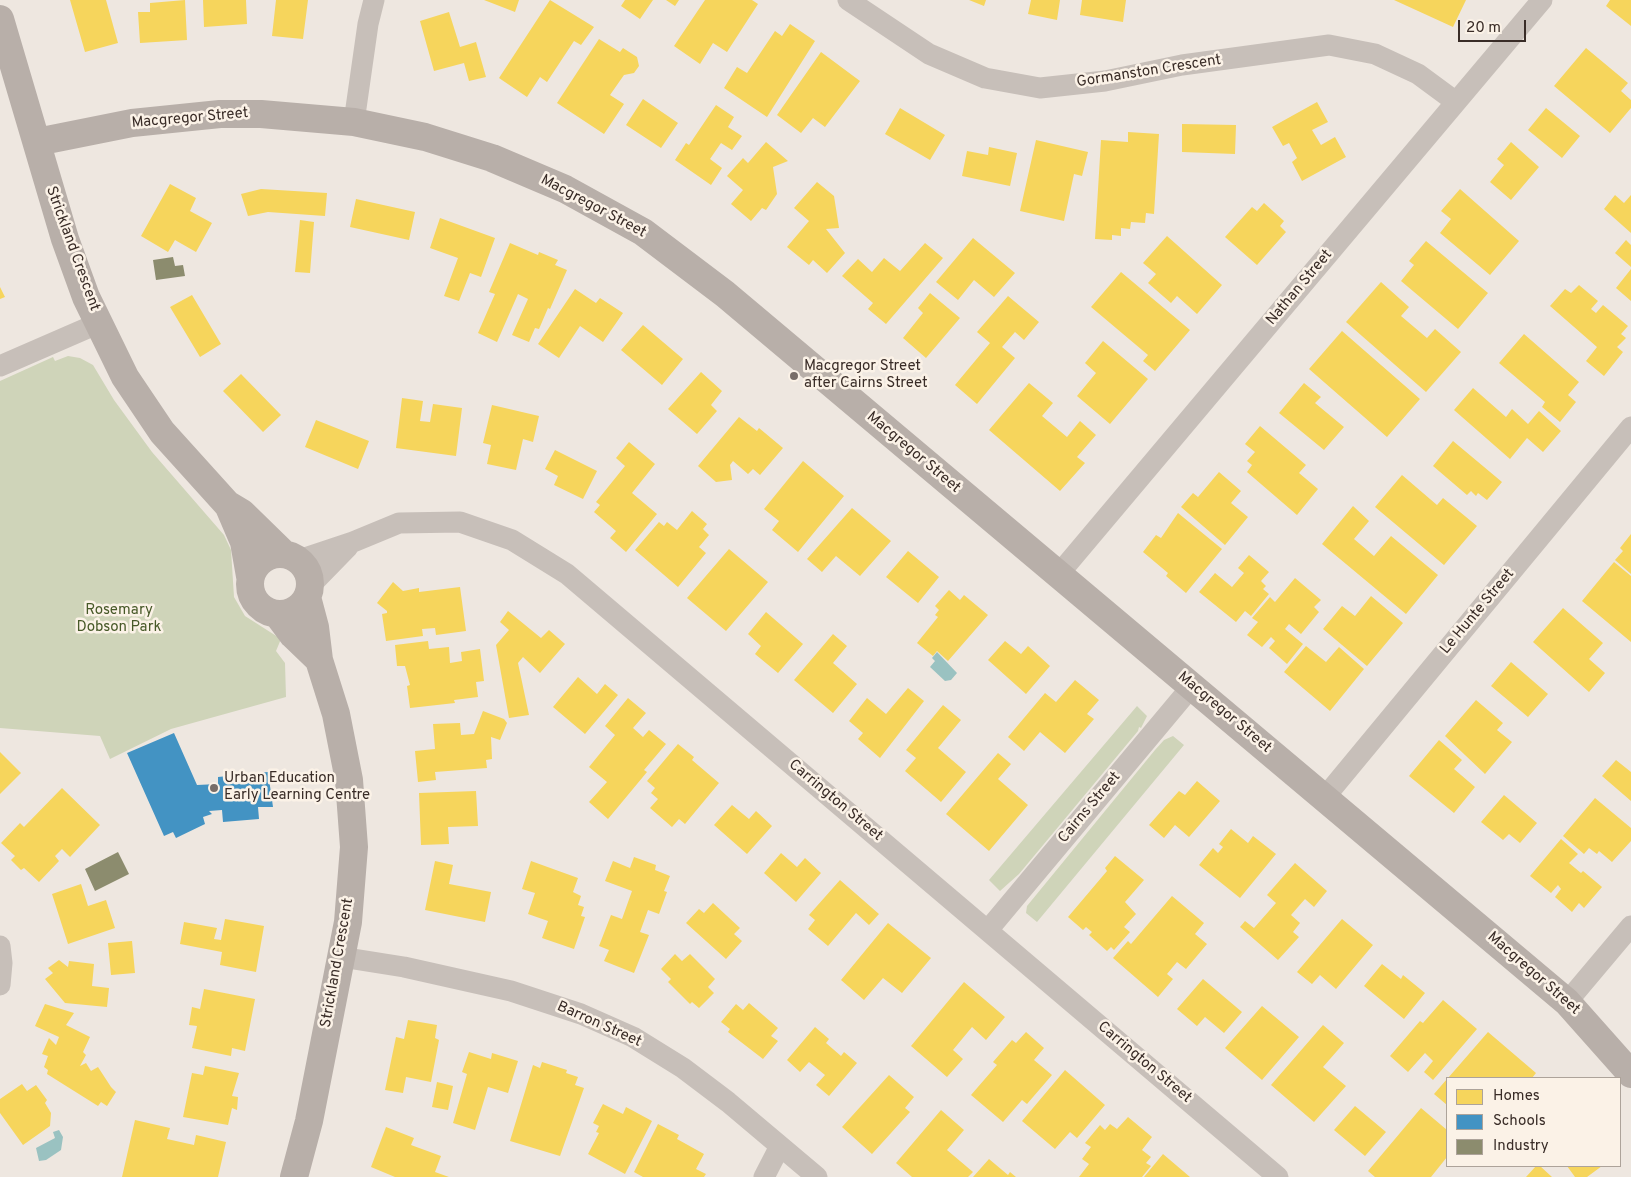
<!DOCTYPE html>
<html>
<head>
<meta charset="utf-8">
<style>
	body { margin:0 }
	#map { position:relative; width:1631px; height:1177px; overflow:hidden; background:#eee7e0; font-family:Overpass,sans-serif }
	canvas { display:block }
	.legend { position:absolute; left:1446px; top:1077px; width:175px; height:90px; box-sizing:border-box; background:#fbf2e7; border:1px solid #ada39a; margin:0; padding:6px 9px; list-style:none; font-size:15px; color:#392c27 }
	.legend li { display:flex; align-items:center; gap:10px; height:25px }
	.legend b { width:25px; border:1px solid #ada39a }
	.scale { position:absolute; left:1458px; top:20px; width:68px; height:22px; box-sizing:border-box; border:2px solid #392c27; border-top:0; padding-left:6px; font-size:15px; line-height:18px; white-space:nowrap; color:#392c27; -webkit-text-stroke:4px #fbf2e7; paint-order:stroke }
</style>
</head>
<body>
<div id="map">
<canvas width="1631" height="1177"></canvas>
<ul class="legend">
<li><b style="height:14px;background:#f6d55c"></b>Homes</li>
<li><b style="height:14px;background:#4393c3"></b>Schools</li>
<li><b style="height:14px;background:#8c8c6e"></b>Industry</li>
</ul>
<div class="scale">20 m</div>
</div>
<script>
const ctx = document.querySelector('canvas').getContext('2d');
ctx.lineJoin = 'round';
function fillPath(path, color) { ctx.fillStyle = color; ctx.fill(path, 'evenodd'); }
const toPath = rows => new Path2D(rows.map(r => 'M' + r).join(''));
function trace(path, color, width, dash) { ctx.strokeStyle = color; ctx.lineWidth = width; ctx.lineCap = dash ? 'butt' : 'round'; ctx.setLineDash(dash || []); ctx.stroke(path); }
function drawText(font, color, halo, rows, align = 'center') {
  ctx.font = font + ' Overpass,sans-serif'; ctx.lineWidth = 5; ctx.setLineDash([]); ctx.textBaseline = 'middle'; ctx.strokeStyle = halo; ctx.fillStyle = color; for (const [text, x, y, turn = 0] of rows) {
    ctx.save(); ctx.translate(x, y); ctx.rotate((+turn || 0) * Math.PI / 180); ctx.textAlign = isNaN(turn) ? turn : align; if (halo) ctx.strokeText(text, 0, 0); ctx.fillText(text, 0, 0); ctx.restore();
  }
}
fillPath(toPath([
	[68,356,80,358,93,365,114,400,152,452,224,535,231,550,234,597,245,616,281,639,276,651,285,663,286,697,171,729,110,759,100,736,0,728,0,381,53,357,55,361],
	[1137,706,1147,716,1141,728,1139,727,1138,731,1019,874,1000,891,989,880],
	[1173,736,1184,745,1037,922,1026,913,1027,906,1155,750,1164,740]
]), '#cfd4b9');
fillPath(toPath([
	[937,652,957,673,951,680,945,681,930,667,935,661,932,658],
	[59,1130,63,1137,61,1150,46,1160,39,1161,36,1148,55,1138,53,1132]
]), '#9ac2c1');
fillPath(toPath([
	[70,0,106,0,118,43,85,52],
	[185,0,187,40,140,43,138,12,150,12,150,3],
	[203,0,246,0,247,24,204,27],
	[276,0,308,0,303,39,272,36],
	[484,0,519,0,515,12],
	[550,0,594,27,581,45,574,41,547,82,540,77,527,97,499,78],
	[625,0,653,0,640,19,621,6],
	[666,0,679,0,675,6],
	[705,0,752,0,758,4,727,52,713,43,700,64,674,46],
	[969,0,986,0,984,6],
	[1031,0,1060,0,1057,20,1028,14],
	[1082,0,1126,0,1123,22,1080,15],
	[1394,0,1466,0,1453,27],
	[1610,0,1631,0,1631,26,1606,6],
	[449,12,460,47,476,42,486,77,469,81,464,63,434,71,420,21],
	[790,24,815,41,767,117,724,88,737,67,747,73,775,31,782,36],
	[599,39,620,52,623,48,637,57,639,66,634,73,624,75,610,95,624,104,604,134,557,103],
	[1586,48,1628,83,1621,91,1631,100,1631,108,1610,133,1554,86],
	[821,52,860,81,825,127,813,118,801,133,777,115],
	[643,99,678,123,661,148,626,125],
	[1317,102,1328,122,1312,130,1321,145,1335,137,1346,157,1302,181,1292,162,1297,158,1289,143,1283,146,1272,127],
	[716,105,734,117,728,127,742,136,732,150,721,143,710,159,722,168,711,185,675,160,686,143,689,145],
	[900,108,945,135,930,160,885,134],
	[1546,108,1580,136,1562,158,1528,130],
	[1182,124,1236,125,1235,154,1182,152],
	[1128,132,1159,134,1154,214,1146,213,1145,223,1131,222,1130,229,1121,228,1121,236,1112,235,1112,240,1095,239,1101,140,1128,142],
	[1036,140,1088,152,1082,176,1074,174,1064,221,1020,211],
	[766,142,788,161,773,167,777,194,766,210,762,208,751,221,731,204,743,190,727,176,743,158,748,163],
	[1511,142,1539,167,1511,200,1490,182,1504,165,1497,159],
	[989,147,1017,153,1010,186,962,176,967,151,988,155],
	[817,182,834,196,839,228,826,229,845,253,827,273,813,260,809,265,787,247,809,221,794,208],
	[170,184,196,198,190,211,212,223,196,252,175,240,168,252,141,236],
	[261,189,327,193,325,216,268,212,248,216,241,194],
	[1460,189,1519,241,1490,275,1440,233,1451,219,1441,211],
	[1615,195,1624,203,1631,195,1631,233,1604,209],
	[356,199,415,212,409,240,350,227],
	[1264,203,1284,221,1280,226,1286,232,1257,265,1225,237,1252,207,1257,211],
	[440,218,495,238,481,277,470,273,459,301,444,296,458,258,430,248],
	[300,220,314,222,310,273,295,272],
	[1167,236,1222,285,1197,314,1177,296,1171,303,1148,283,1156,274,1143,263],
	[973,238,1015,273,994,297,974,280,958,300,936,282],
	[1626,240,1631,245,1631,267,1615,253],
	[1426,241,1488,293,1458,329,1401,281,1414,265,1409,261],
	[510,243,538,255,539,252,558,260,555,265,567,270,550,309,548,308,539,329,535,328,529,342,512,335,528,299,518,294,497,342,478,333,495,294,489,292],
	[925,243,943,258,886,324,868,309,873,303,842,276,858,259,872,272,884,258,900,271],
	[1631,269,1631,301,1616,288],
	[1121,272,1190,330,1155,371,1143,361,1148,355,1091,307],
	[1381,282,1409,307,1401,316,1427,338,1435,329,1461,352,1426,392,1346,322],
	[1579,285,1598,301,1591,309,1596,313,1603,305,1628,326,1621,334,1626,338,1617,347,1623,352,1604,376,1586,361,1597,347,1550,306,1565,289,1571,293],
	[0,287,5,297,0,299],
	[575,289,596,303,600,298,623,313,603,342,580,326,559,358,538,344],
	[930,293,960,318,926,358,903,338,923,313,918,308],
	[192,295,221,344,200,357,170,307],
	[1008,296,1039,322,1024,340,1015,332,1002,347,1015,358,977,404,955,385,990,343,977,332],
	[643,325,683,359,662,385,621,350],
	[1342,331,1420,399,1387,437,1309,369],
	[1524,334,1579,382,1568,395,1576,402,1560,422,1542,407,1545,402,1499,363],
	[1103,341,1148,379,1110,424,1077,396,1096,373,1085,363],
	[701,372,722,391,711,405,717,411,697,434,668,409],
	[241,374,281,415,263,432,223,391],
	[1029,383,1053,403,1042,416,1067,437,1080,421,1096,435,1077,457,1085,463,1060,491,989,430],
	[1304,383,1321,397,1315,403,1344,427,1324,450,1279,413],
	[1473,388,1506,417,1512,409,1528,424,1539,411,1561,431,1543,452,1527,438,1510,459,1454,410],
	[402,398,423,401,420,421,430,422,433,404,462,408,456,456,396,448],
	[492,405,539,416,533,442,523,439,516,470,487,464,491,445,483,443],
	[739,417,757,431,759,428,783,448,760,475,753,469,748,474,733,461,730,465,732,480,716,482,698,466],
	[316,420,369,441,358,469,305,447],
	[1260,426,1306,465,1299,473,1318,489,1297,515,1247,472,1252,465,1247,461,1255,452,1245,444],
	[1453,441,1502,482,1487,500,1478,493,1476,496,1471,491,1467,495,1433,466],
	[629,442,655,464,632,493,657,514,626,552,610,538,616,531,594,512,600,505,596,502,625,466,616,458],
	[555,450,597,471,583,499,554,485,558,476,545,469],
	[803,461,844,496,798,552,772,530,779,521,764,509],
	[1219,472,1241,491,1231,503,1248,517,1225,545,1181,507,1193,493,1198,497],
	[1402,475,1437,505,1443,498,1477,526,1444,565,1375,507],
	[1353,506,1369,521,1354,539,1374,556,1391,536,1438,575,1406,614,1322,544],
	[852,508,891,541,860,576,836,556,822,572,807,559],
	[692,511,707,524,703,529,709,535,699,547,706,553,678,587,635,550,659,522,664,526,667,522,677,530],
	[1178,513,1222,549,1186,593,1166,576,1168,573,1143,552,1156,535,1161,538],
	[1631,534,1631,574,1615,560,1623,551,1620,548],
	[729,549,768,582,726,631,687,598],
	[908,551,939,577,918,603,886,577],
	[1249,555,1269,572,1261,581,1266,586,1263,589,1269,594,1251,616,1245,611,1236,622,1199,592,1215,573,1232,587,1244,573,1238,568],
	[1614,562,1631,576,1631,642,1582,601],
	[1295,578,1321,600,1314,607,1319,612,1301,634,1289,624,1285,629,1303,644,1287,664,1269,648,1275,641,1271,637,1262,647,1247,635,1258,622,1252,618,1270,597,1275,602],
	[393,582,403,591,419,588,419,592,460,587,466,631,436,635,435,628,422,629,423,636,386,641,382,614,387,613,387,611,377,603],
	[949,590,960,600,964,595,988,615,948,661,937,651,933,656,917,643,938,617,935,615,939,610,935,606],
	[1371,596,1403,623,1367,666,1323,629,1342,606,1355,616],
	[1563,608,1603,643,1589,659,1605,673,1589,692,1533,642],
	[508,611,541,638,549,630,565,644,540,673,523,657,518,663,529,715,509,718,496,645,509,630,500,622],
	[766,612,803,644,778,673,755,654,761,646,748,634],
	[833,634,847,646,833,663,857,684,833,713,794,680],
	[428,641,429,649,449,647,450,663,462,661,461,652,480,649,484,681,476,682,478,697,454,700,455,703,410,708,407,686,410,685,405,666,397,666,395,645],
	[1005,641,1021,654,1028,646,1050,666,1026,694,988,660],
	[1306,646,1326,662,1339,647,1364,669,1330,711,1284,672],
	[1511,662,1548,694,1528,717,1491,686],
	[578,677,597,694,605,684,618,695,585,734,553,707],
	[1075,680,1099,700,1087,714,1094,719,1065,753,1040,732,1024,751,1008,737,1045,693,1056,702],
	[908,688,924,701,880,758,858,739,863,733,849,721,867,698,886,714],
	[628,698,646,713,633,728,643,737,649,730,666,744,644,770,647,772,608,819,589,802,607,782,589,767,615,735,605,726],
	[1476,700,1503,723,1497,730,1512,742,1485,774,1445,736],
	[943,705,961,720,938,748,966,772,941,802,905,771,916,758,906,750],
	[483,711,504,719,507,723,500,740,491,737,492,759,486,760,487,768,435,772,436,780,418,782,415,751,435,749,433,724,460,723,461,735,474,734],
	[1439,740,1462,760,1454,769,1475,787,1454,813,1409,776],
	[678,744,694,757,692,760,719,783,685,824,679,819,672,827,650,808,658,799,651,793,655,788,647,781],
	[0,752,21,773,0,794],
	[998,753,1011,764,998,779,1028,805,989,851,946,814],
	[1616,760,1631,772,1631,801,1602,776],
	[1197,781,1220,801,1189,837,1175,825,1164,838,1149,825,1179,791,1185,795],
	[62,788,100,825,70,857,62,849,55,856,59,861,39,882,24,868,21,870,11,860,15,856,1,843,20,823,24,827],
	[476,791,478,826,448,827,449,844,421,845,419,793],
	[1504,795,1537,823,1520,843,1509,834,1503,840,1481,822],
	[1595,798,1631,828,1631,841,1612,862,1599,851,1597,854,1589,848,1584,854,1563,836],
	[732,805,749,819,756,811,772,826,747,854,714,825],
	[1231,829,1248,843,1253,836,1276,854,1240,898,1199,865,1213,848,1218,853,1223,847,1219,844],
	[1561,839,1578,854,1569,863,1581,873,1583,871,1602,887,1584,908,1579,903,1572,912,1555,897,1561,889,1558,885,1551,893,1530,876],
	[781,853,797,867,805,858,821,873,796,902,764,873],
	[1115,856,1144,880,1125,902,1136,914,1124,927,1130,932,1114,950,1111,947,1107,951,1089,935,1092,932,1086,927,1083,930,1068,917,1107,871,1105,868],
	[634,857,656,865,655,870,670,876,664,891,667,892,659,914,648,910,640,932,649,935,634,973,604,961,609,950,599,946,611,915,622,919,632,891,605,881,613,861,630,868],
	[435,861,453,865,449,884,491,892,485,922,425,910],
	[531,861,578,878,573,892,581,896,578,905,584,907,581,916,585,917,574,949,542,938,548,921,528,914,535,893,522,889],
	[1295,863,1327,891,1314,907,1305,899,1291,915,1300,923,1293,932,1299,937,1278,960,1240,927,1245,921,1254,928,1276,903,1267,895],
	[840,880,879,914,869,925,856,913,828,946,808,929,815,920,809,915],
	[81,884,88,906,106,900,115,928,68,944,52,894],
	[1172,896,1204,923,1195,934,1207,944,1186,969,1177,962,1167,974,1173,979,1158,997,1113,958,1128,941,1131,944],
	[713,903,740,928,734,934,742,941,726,959,686,923,699,909,704,913],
	[225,919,264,926,256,972,220,965,222,952,180,944,184,922,217,928,214,939,221,940],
	[1342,919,1373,945,1336,989,1320,975,1312,984,1297,972],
	[888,923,931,958,902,993,883,978,864,1000,841,980],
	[132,941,135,973,111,975,108,943],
	[675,954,682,961,690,954,715,979,708,987,714,993,699,1008,692,1002,690,1004,668,982,671,979,661,969],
	[59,960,68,967,69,961,94,964,92,986,109,988,107,1007,65,1003,45,979,53,973,48,968],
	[1382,964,1401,979,1403,975,1425,993,1404,1019,1364,986],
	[1203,979,1242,1012,1224,1033,1205,1017,1197,1026,1177,1009],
	[964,982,1005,1017,986,1040,972,1027,953,1050,963,1059,947,1077,911,1046],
	[204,989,255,999,245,1051,232,1048,231,1056,192,1048,197,1026,189,1025,192,1007,200,1009],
	[1443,1000,1477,1029,1433,1080,1424,1072,1433,1061,1425,1053,1408,1072,1390,1056,1420,1021,1423,1023],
	[749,1003,778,1028,771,1036,778,1041,763,1059,728,1032,730,1029,721,1022,736,1004,743,1010],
	[45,1004,74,1013,66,1025,90,1037,83,1052,86,1055,80,1066,86,1063,91,1071,98,1067,111,1087,116,1092,107,1106,101,1102,98,1106,47,1074,48,1070,44,1067,48,1056,42,1054,49,1038,56,1045,59,1037,35,1026],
	[1262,1006,1299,1037,1262,1080,1225,1048],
	[408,1020,437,1025,435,1038,439,1040,431,1082,406,1077,403,1093,385,1090,396,1037,404,1039],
	[1323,1025,1344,1043,1323,1067,1346,1086,1314,1122,1271,1085],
	[815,1027,829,1039,826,1043,841,1056,844,1052,857,1063,829,1096,816,1085,825,1075,809,1062,800,1072,787,1060],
	[1026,1032,1044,1048,1034,1060,1052,1075,1027,1104,1022,1100,1003,1122,971,1095,997,1065,993,1062,1012,1040,1016,1043],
	[1488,1032,1536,1073,1532,1078,1448,1078],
	[469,1052,491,1059,492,1053,518,1061,508,1093,488,1087,475,1130,453,1123,467,1074,462,1072],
	[542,1062,567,1070,566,1073,578,1077,575,1085,584,1088,560,1156,510,1141,533,1065,540,1068],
	[205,1066,239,1073,232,1096,238,1097,237,1110,232,1108,228,1125,183,1117,192,1073,203,1075],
	[1065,1070,1105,1105,1077,1138,1070,1132,1055,1149,1022,1121],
	[889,1075,914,1097,905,1108,910,1112,872,1154,842,1127],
	[1447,1079,1447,1105,1434,1094],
	[437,1082,453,1086,448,1110,432,1107],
	[22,1084,27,1091,36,1085,47,1100,45,1103,51,1113,50,1126,23,1145,0,1113,0,1099],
	[603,1104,623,1114,626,1107,652,1121,625,1174,588,1154,599,1133,596,1132,599,1126,593,1123],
	[1355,1106,1386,1132,1365,1156,1334,1130],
	[1421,1108,1447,1130,1447,1157,1431,1177,1375,1177,1368,1171],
	[941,1110,964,1130,947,1150,973,1172,968,1177,912,1177,896,1163],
	[1128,1117,1152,1137,1142,1150,1151,1157,1146,1163,1151,1166,1142,1177,1079,1177,1089,1164,1082,1159,1091,1147,1085,1143,1100,1125,1105,1130,1110,1124,1117,1129],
	[135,1120,170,1128,167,1139,194,1145,196,1135,226,1142,218,1177,122,1177],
	[658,1124,679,1135,677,1139,704,1154,696,1169,706,1174,704,1177,643,1177,634,1172],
	[386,1127,414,1138,411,1145,441,1156,435,1172,449,1177,395,1177,371,1167],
	[1163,1154,1190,1177,1144,1177],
	[989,1159,1008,1175,1010,1172,1016,1177,973,1177],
	[1536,1166,1540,1166,1552,1177,1526,1177],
	[1567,1166,1602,1166,1587,1177,1575,1177]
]), '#f6d55c');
fillPath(toPath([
	[174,733,197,785,218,784,218,777,268,772,273,807,258,807,259,819,223,822,222,810,209,811,212,814,203,817,205,824,176,838,173,832,164,836,127,753]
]), '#4393c3');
fillPath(toPath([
	[173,257,175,266,183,265,185,276,156,280,153,260],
	[118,852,129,874,95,891,85,869]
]), '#8c8c6e');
trace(toPath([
	[848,0,929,54,985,78,1040,88,1105,81,1182,65,1329,45,1375,54,1418,74,1456,102],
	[354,122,368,24,374,0],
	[0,366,99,323],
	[299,560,353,542,399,523,460,522,512,540,567,574,1278,1177],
	[1058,575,1542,0],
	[311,585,348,547],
	[1325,797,1631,427],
	[988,930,1192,686],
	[0,946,2,963,0,985],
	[341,957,404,967,511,991,581,1014,633,1037,683,1068,728,1102,817,1177],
	[1567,1002,1631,926],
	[764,1177,780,1146]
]), '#c7bfb9', 21);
trace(toPath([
	[0,19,65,239,86,297,125,377,162,432,227,504,242,513,283,553],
	[37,142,132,123,220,114,261,114,354,122,425,137,492,158,565,189,643,232,725,294,1567,1002,1631,1074],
	[229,507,244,542,250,576],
	'250 584a30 30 0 1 1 60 0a30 30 0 1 1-60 0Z',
	[278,615,293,635,319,660],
	[294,1177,309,1121,348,922,354,847,349,780,336,714,319,660,315,627,307,597]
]), '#b8afa9', 28);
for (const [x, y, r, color] of [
	[794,376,5,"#786d68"],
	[214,788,5,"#786d68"]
]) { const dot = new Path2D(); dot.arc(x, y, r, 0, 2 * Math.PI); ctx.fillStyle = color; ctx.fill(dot); trace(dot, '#fbf2e7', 2); }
drawText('15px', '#392c27', '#fbf2e7', [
	["Gormanston Crescent",1149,72,-9],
	["Macgregor Street",190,119,-5],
	["Macgregor Street",593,207,28],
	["Strickland Crescent",72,249,70],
	["Nathan Street",1300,288,-50],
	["Macgregor Street",913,453,40],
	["Le Hunte Street",1478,612,-50],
	["Macgregor Street",1224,713,40],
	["Carrington Street",835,801,40],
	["Cairns Street",1090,808,-50],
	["Strickland Crescent",338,963,-80],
	["Macgregor Street",1533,974,41],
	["Barron Street",599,1025,24],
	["Carrington Street",1144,1063,40]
]);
drawText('15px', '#392c27', '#fbf2e7', [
	["Macgregor Street",804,367],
	["after Cairns Street",804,384],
	["Urban Education",224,779],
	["Early Learning Centre",224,796]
], 'left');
drawText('15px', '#475928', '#fbf2e7', [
	["Rosemary",119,611],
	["Dobson Park",119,628]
]);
</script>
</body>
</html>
